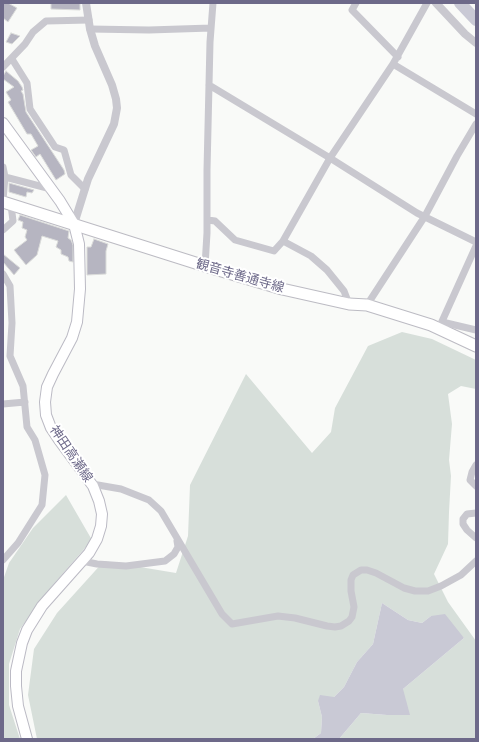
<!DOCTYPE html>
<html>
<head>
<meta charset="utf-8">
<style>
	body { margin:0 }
	#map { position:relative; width:479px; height:742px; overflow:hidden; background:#f9faf8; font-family:Quicksand,sans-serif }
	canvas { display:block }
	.frame { position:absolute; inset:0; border:4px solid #6d6989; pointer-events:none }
</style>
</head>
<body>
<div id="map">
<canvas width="479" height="742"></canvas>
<div class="frame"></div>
</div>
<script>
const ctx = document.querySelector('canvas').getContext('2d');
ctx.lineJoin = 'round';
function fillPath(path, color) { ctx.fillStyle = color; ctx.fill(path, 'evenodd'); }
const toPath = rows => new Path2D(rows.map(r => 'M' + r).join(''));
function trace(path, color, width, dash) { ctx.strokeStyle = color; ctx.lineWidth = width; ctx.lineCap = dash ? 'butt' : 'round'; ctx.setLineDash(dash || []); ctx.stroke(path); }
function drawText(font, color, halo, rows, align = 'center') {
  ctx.font = font + ' Quicksand,"Noto Sans JP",sans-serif'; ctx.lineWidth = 4; ctx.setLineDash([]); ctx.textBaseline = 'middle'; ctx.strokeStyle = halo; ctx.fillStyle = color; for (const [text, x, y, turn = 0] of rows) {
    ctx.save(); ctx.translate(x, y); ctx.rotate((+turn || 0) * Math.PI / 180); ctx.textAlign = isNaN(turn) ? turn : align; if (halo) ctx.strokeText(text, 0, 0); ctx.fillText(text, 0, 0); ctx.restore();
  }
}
fillPath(toPath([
	[402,332,432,339,476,360,476,389,461,386,448,394,452,424,449,460,451,476,449,512,448,544,434,574,448,602,476,641,476,739,339,739,361,713,387,715,403,689,464,638,431,616,422,623,408,620,382,603,373,644,357,662,344,687,334,697,318,701,322,717,321,733,313,739,37,739,28,695,34,649,57,613,104,561,176,573,188,536,190,485,246,374,312,453,331,432,335,408,368,346],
	[66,495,92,540,52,586,20,629,9,664,9,705,20,739,3,739,3,580,9,563,33,528]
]), '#d7dfda');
fillPath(toPath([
	[382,603,408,620,422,623,431,616,445,614,464,638,403,689,410,715,387,715,361,713,339,739,313,739,321,733,322,717,318,701,320,695,334,697,344,687,357,662,373,644]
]), '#c9c9d5');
trace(toPath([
	[460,3,476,20]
]), '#c9c9d5', 12);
const building = toPath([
	[3,3,8,3,17,8,8,22,3,18,3,3],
	[51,3,80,3,80,10,51,9,51,3],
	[11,33,20,36,12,44,6,42,11,33],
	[6,71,18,81,22,87,23,90,21,91,23,94,26,112,64,170,65,174,56,180,40,154,36,157,31,150,38,146,31,134,27,134,8,102,11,100,6,92,14,87,3,79,3,76,6,71],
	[9,183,34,190,32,193,27,192,26,197,9,192,9,183],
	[20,215,69,231,68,238,71,240,73,245,73,262,69,261,68,257,61,254,61,250,56,247,58,241,42,236,37,255,26,265,14,250,27,240,25,237,27,230,22,228,23,222,18,220,20,215],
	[94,239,108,244,106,251,106,274,87,275,87,247,91,247,94,239],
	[3,254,20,268,14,275,3,262,3,254]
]);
fillPath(building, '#b6b5c1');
trace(building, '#dbdcda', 1);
const secondary = toPath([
	[3,123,60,201,74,224,79,244,80,289,77,322,72,338,53,374,47,387,45,402,46,415,51,428,59,440,93,486,99,501,102,514,101,526,97,539,89,553,42,606,27,630,22,643,16,671,16,686,18,706,27,739]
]);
const primary = toPath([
	[3,202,205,266,282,289,349,304,367,305,431,325,476,346]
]);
trace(secondary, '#bbbac4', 12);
trace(primary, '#bcbbc3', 13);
trace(toPath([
	[356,3,352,10,398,57],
	[90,29,149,30,211,28],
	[12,59,27,83,30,109,55,147,64,150,71,175,85,189],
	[393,64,476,114],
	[3,67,25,44,33,32,46,21,89,20],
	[209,85,330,158,417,213,476,242],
	[3,167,5,177,51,189],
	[3,176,5,177,3,200],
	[208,220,215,221,235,240,274,251,283,241,330,158,393,64,427,3],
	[3,230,13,221,11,205],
	[283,241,311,256,327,270,344,291,349,304],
	[205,266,207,233,207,170,210,42,213,3],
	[3,274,10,286,12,323,10,356,23,386,27,427,35,440,45,475,42,505,18,543,3,560],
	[367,305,425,216,457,156,476,124],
	[442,322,476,330],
	[439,328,476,246],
	[3,404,25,402],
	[476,465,472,472,470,480,476,486],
	[92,484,121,489,149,500,161,511,222,614,232,624,278,616,295,618,327,626,335,627,341,626,349,621,352,617,354,607,351,591,351,580,353,575,361,570,367,570,376,573,404,588,415,591,428,591,441,586,461,575,476,561],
	[476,513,467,514,463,519,463,524,467,530,476,538],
	[82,561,97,564,126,566,165,561,174,554,178,547,177,541]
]), '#c9c8cf', 7);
trace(toPath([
	[436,3,465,34,476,43],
	[74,224,88,179,114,124,117,108,116,99,112,85,95,46,90,29,86,3]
]), '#c9c8cf', 8);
trace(secondary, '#fff', 10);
trace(primary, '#fff', 11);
drawText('13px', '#6d6989', '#fff', [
	["観音寺善通寺線",240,276,16],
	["神田高瀬線",71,454,56]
]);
</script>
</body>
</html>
